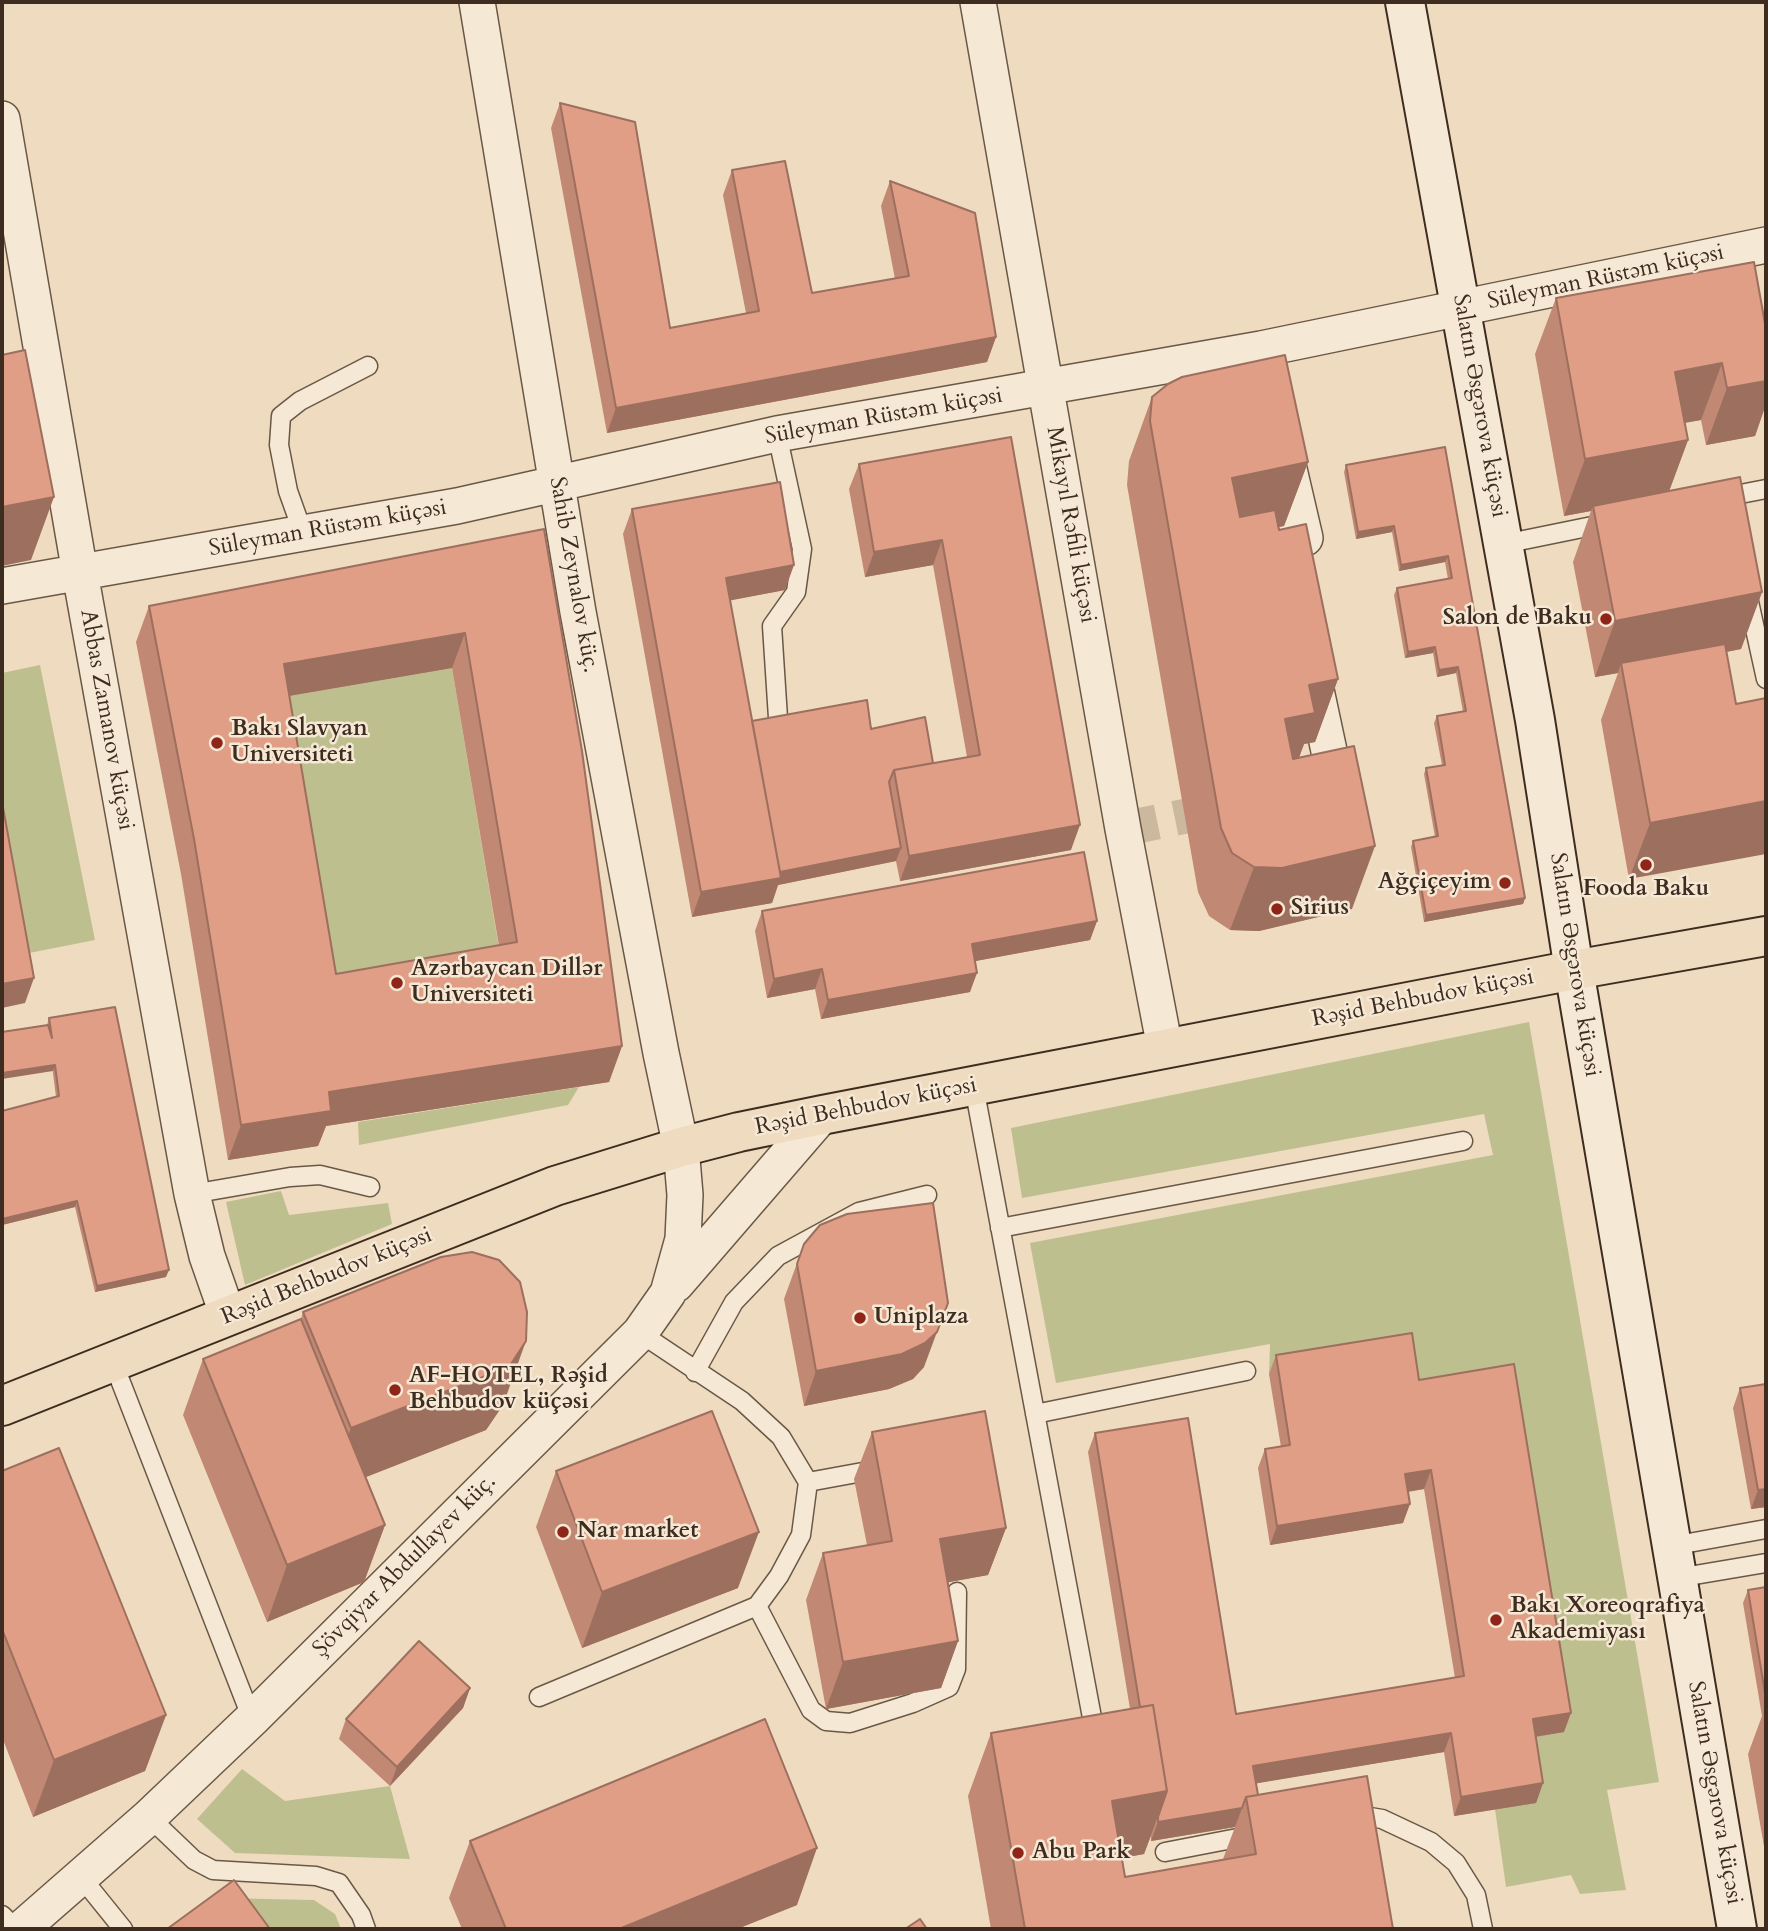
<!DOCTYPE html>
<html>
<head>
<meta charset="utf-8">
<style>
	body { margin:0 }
	#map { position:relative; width:1768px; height:1931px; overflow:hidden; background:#efdbbf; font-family:Cardo,serif }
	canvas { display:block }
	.frame { position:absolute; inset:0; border:4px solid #3d2c1f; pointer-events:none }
</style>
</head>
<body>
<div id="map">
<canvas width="1768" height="1931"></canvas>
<div class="frame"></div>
</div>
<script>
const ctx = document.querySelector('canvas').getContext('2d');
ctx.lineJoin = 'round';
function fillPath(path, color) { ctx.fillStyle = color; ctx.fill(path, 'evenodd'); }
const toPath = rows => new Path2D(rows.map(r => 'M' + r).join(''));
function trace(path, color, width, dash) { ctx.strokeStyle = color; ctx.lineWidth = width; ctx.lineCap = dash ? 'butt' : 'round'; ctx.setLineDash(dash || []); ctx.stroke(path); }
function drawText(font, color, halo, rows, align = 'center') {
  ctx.font = font + ' Cardo,serif'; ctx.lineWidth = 5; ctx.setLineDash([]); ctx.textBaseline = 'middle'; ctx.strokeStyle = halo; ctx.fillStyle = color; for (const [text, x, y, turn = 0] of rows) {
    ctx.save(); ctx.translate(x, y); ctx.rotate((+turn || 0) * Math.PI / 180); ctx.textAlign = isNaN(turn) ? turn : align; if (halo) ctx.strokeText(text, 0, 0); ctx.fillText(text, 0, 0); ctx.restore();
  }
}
fillPath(toPath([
	[40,665,95,940,29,953,2,818,2,673],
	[452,668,504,978,323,1009,271,699],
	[1529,1022,1659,1782,1607,1790,1626,1890,1580,1894,1571,1875,1506,1887,1495,1809,1526,1738,1564,1731,1412,1399,1404,1352,1269,1374,1270,1344,1056,1383,1030,1243,1493,1155,1484,1114,1022,1198,1011,1128],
	[579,1087,568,1105,359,1145,358,1122],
	[281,1191,289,1215,388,1203,392,1224,245,1285,226,1202],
	[242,1769,285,1801,390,1786,410,1859,235,1853,197,1819],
	[219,1898,314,1900,335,1914,341,1929,215,1929]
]), '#bebf8f');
trace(toPath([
	[1123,829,1230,807]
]), '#cbb89f', 35, [35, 18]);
const lane = toPath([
	[777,434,802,549,796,592,772,626,778,718],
	[1720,498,1766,489],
	[303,533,288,491,279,445,281,416,300,401,368,366],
	[1504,544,1607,523],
	[1748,597,1766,679],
	[974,1087,1096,1739],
	[192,1194,290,1177,320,1175,370,1187],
	[1000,1228,1463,1141],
	[640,1333,742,1401,781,1437,808,1482],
	[113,1362,252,1719],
	[695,1372,734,1302,778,1256,859,1212,927,1195],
	[1035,1414,1246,1371],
	[1672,1546,1766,1529],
	[1677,1578,1766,1563],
	[757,1606,811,1710,826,1721,850,1723,913,1703,949,1687,956,1669,957,1592],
	[539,1697,757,1606,779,1576,801,1535,808,1482,879,1469],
	[149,1817,194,1860,213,1870,316,1876,339,1883,361,1915,366,1929],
	[1353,1818,1364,1816,1382,1819,1431,1842,1456,1863,1476,1895,1483,1929],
	[1165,1852,1253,1835],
	[81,1877,123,1929],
	[2,1915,16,1929]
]);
const street = toPath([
	[978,2,1123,829,1165,1048],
	[2,119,80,573,192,1194,207,1256,228,1316],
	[1285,452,1305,538,1286,542,1288,556],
	[2,586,457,506,777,434,1261,349,1766,245],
	[1313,676,1332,765],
	[676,1284,822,1115],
	[21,1929,149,1817,252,1719,640,1333,668,1293,683,1239,685,1195,681,1147,661,1053,578,612,477,2]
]);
const secondary = toPath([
	[1405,2,1535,720,1574,970,1737,1929]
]);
const primary = toPath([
	[2,1406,555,1186,681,1147,739,1132,822,1115,1574,970,1766,936]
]);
trace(lane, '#6a5847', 21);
trace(street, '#6a5847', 38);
trace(secondary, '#3d2c1f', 42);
trace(primary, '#3d2c1f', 42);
trace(lane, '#f5e8d5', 18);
trace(street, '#f5e8d5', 35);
trace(secondary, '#f5e8d5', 38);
trace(primary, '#efdbbf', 38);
fillPath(toPath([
	[560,103,670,328,746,313,723,195,732,170,812,293,895,279,881,206,890,181,996,337,987,362,607,433,551,128],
	[1556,298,1766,329,1766,404,1755,436,1706,445,1701,420,1684,423,1688,440,1669,491,1762,592,1741,649,1726,652,1629,879,1601,720,1618,673,1595,677,1573,562,1591,511,1564,516,1535,354],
	[1152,397,1308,462,1284,526,1279,527,1338,679,1315,742,1304,744,1299,758,1352,909,1259,931,1230,930,1209,916,1198,892,1127,485,1129,461],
	[1011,437,1071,850,900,881,896,861,778,885,772,903,692,917,623,534,632,509,785,590,730,600,752,721,871,729,933,763,967,757,933,565,865,577,849,489,859,464],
	[1445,447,1525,898,1523,904,1424,922,1411,847,1413,841,1435,837,1424,774,1426,768,1442,765,1434,723,1437,716,1463,712,1456,673,1437,677,1433,653,1405,658,1394,595,1397,588,1448,579,1445,562,1399,571,1392,532,1356,539,1344,472,1346,465],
	[544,529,622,1046,609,1082,326,1126,318,1146,228,1160,181,874,136,642,149,606],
	[452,668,499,946,336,974,289,696],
	[762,911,1097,921,1090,940,975,961,970,992,821,1019,815,989,767,998,755,931],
	[49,1018,166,1277,95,1292,75,1207,2,1225,2,1111,56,1097,47,1025],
	[804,1244,924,1367,913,1379,889,1389,804,1406,784,1299],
	[303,1312,503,1405,486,1430,365,1477,385,1525,364,1582,267,1622,183,1415,203,1359,301,1319],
	[1276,1355,1419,1380,1564,1732,1536,1737,1543,1783,1536,1803,1454,1816,1444,1752,1256,1783,1258,1795,1393,1929,991,1929,968,1796,991,1733,1130,1709,1088,1452,1095,1433,1236,1714,1455,1678,1424,1489,1408,1492,1403,1523,1270,1545,1258,1468,1265,1449,1281,1447,1269,1374],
	[1235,1827,1223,1859,1125,1877,1122,1858,1144,1854,1151,1836,1151,1841],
	[1766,1384,1766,1507,1751,1509,1733,1408,1740,1388],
	[872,1432,1006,1528,988,1575,948,1582,958,1641,941,1688,826,1709,806,1600,823,1553,867,1545,854,1479],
	[2,1471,166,1715,145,1771,33,1817,2,1737],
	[556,1471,738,1588,582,1648,536,1527],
	[1766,1587,1766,1858,1748,1754,1762,1716,1743,1603,1748,1590],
	[470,1688,463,1708,390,1786,339,1739,346,1719],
	[470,1841,797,1905,737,1929,462,1929,449,1898]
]), '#c18873');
fillPath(toPath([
	[996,337,987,362,607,433,616,408],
	[1722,363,1701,420,1654,428,1675,372],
	[1766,381,1766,404,1755,436,1706,445,1727,388],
	[1688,440,1667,497,1593,506,1591,511,1564,516,1585,459],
	[1308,462,1284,526,1208,542,1232,478],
	[54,497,31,560,2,566,2,507],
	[1394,526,1392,532,1356,539,1358,532],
	[942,540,933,565,865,577,874,552],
	[1448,556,1445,562,1399,571,1401,565],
	[794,565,785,590,717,603,726,578],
	[1762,592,1741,649,1623,672,1621,663,1618,673,1595,677,1615,621],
	[465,633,452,668,271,699,284,664],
	[1435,647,1433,653,1405,658,1408,652],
	[1458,667,1456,673,1437,677,1439,670],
	[1338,679,1315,742,1304,744,1292,776,1285,719,1309,685],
	[1766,801,1766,854,1629,879,1650,823],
	[1080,825,1071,850,900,881,909,856],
	[1375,846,1352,909,1259,931,1230,930,1254,867],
	[901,848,896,861,778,885,772,903,692,917,701,892,773,874],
	[1525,898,1523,904,1424,922,1426,915],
	[1097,921,1090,940,965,963,972,944],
	[822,969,815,989,767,998,774,979],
	[977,973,970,992,821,1019,828,1000],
	[34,978,25,1003,2,1008,2,984],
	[622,1046,609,1082,326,1126,318,1146,228,1160,241,1125,329,1092],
	[55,1065,53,1071,2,1079,2,1073],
	[77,1201,75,1207,2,1225,2,1219],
	[169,1270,166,1277,95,1292,97,1286],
	[937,1332,924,1367,913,1379,889,1389,804,1406,816,1371],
	[526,1341,503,1405,486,1430,328,1492,351,1428],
	[1431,1470,1424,1489,1398,1493,1405,1474],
	[1766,1489,1766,1507,1751,1509,1758,1490],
	[1410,1504,1403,1523,1270,1545,1277,1526],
	[385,1525,364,1582,267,1622,287,1565],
	[1006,1528,988,1575,923,1587,940,1539],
	[759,1532,738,1588,582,1648,602,1592],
	[958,1641,941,1688,826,1709,843,1662],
	[470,1688,463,1708,390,1786,397,1767],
	[1571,1713,1564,1732,1526,1738,1533,1719],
	[166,1715,145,1771,33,1817,54,1760],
	[1451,1733,1444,1752,1247,1785,1253,1766],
	[1543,1783,1536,1803,1454,1816,1461,1797],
	[1167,1791,1144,1854,1089,1864,1112,1801],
	[1242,1808,1235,1827,1151,1841,1158,1822],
	[817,1848,797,1905,737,1929,619,1929]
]), '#9d6f5e');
const building = toPath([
	[560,103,635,122,670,328,759,311,732,170,785,161,812,293,909,276,890,181,975,213,996,337,616,408,560,103],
	[1754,262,1766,329,1766,381,1727,388,1722,363,1675,372,1688,440,1585,459,1556,298,1754,262],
	[25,350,54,497,2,507,2,355,25,350],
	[1285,355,1308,462,1232,478,1240,517,1275,510,1279,530,1306,524,1338,679,1309,685,1315,713,1285,719,1293,759,1354,746,1375,846,1282,868,1254,867,1232,853,1221,828,1150,421,1152,397,1168,384,1182,377,1285,355],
	[1011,437,1080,825,909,856,894,770,980,755,942,540,874,552,859,464,1011,437],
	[1445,447,1525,898,1426,915,1413,841,1438,836,1426,768,1445,765,1437,716,1466,711,1458,667,1439,670,1435,647,1408,652,1397,588,1452,578,1448,556,1401,565,1394,526,1358,532,1346,465,1445,447],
	[1740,477,1762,592,1615,621,1593,506,1740,477],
	[780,482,794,565,726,578,781,878,701,892,632,509,780,482],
	[544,529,582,751,622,1046,329,1092,331,1111,241,1125,194,839,149,606,544,529],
	[465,633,517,942,336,974,284,664,465,633],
	[1725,644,1736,704,1766,698,1766,801,1650,823,1621,663,1725,644],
	[867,700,871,729,925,717,933,763,894,770,889,782,901,848,780,872,752,721,867,700],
	[2,802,34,978,2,984,2,802],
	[1084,852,1097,921,972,944,977,973,828,1000,822,969,774,979,762,911,1084,852],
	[115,1007,169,1270,97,1286,77,1201,2,1219,2,1111,59,1096,55,1065,2,1073,2,1032,48,1025,52,1038,49,1018,115,1007],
	[933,1203,948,1303,937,1332,925,1343,902,1354,816,1371,797,1264,804,1244,820,1225,847,1214,933,1203],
	[472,1252,499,1260,520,1282,527,1312,526,1341,509,1367,351,1428,303,1312,441,1257,472,1252],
	[301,1319,385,1525,287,1565,203,1359,301,1319],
	[1412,1333,1419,1380,1514,1364,1571,1713,1533,1719,1543,1783,1461,1797,1451,1733,1253,1766,1258,1795,1246,1797,1242,1808,1158,1822,1158,1817,1167,1791,1153,1705,1140,1707,1095,1433,1188,1418,1236,1714,1464,1676,1431,1470,1405,1474,1410,1504,1277,1526,1265,1449,1290,1445,1276,1355,1412,1333],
	[1766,1384,1766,1489,1758,1490,1740,1388,1766,1384],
	[712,1411,759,1532,602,1592,556,1471,712,1411],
	[985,1411,1006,1528,940,1539,958,1641,843,1662,823,1553,892,1541,872,1432,985,1411],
	[59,1448,166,1715,54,1760,2,1629,2,1471,59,1448],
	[1766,1587,1766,1699,1748,1590,1766,1587],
	[419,1641,470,1688,397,1767,346,1719,419,1641],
	[1153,1705,1167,1791,1112,1801,1125,1877,1256,1854,1246,1797,1367,1776,1393,1929,1025,1929,991,1733,1153,1705],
	[765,1719,817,1848,619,1929,506,1929,470,1841,765,1719],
	[234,1880,270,1929,167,1929,234,1880],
	[920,1919,927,1929,905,1929,920,1919]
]);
fillPath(building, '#e09e86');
trace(building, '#9d6f5e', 2);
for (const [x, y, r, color] of [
	[1606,619,7,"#8f2418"],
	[217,743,7,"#8f2418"],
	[1646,865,7,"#8f2418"],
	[1505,883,7,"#8f2418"],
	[1277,909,7,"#8f2418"],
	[397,983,7,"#8f2418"],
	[860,1318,7,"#8f2418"],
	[395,1390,7,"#8f2418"],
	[563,1532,7,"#8f2418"],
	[1496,1620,7,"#8f2418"],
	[1018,1853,7,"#8f2418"]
]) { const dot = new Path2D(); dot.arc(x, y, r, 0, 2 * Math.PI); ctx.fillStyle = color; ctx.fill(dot); trace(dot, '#f5e8d5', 2.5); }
drawText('23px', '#3d2c1f', '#f5e8d5', [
	["Süleyman Rüstəm küçəsi",1606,278,-12],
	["Salatın Əsgərova küçəsi",1479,406,80],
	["Süleyman Rüstəm küçəsi",884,417,-10],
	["Mikayıl Rəfili küçəsi",1070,525,80],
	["Süleyman Rüstəm küçəsi",328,529,-10],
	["Sahib Zeynalov küç.",573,575,80],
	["Abbas Zamanov küçəsi",106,720,80],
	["Salatın Əsgərova küçəsi",1574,965,81],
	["Rəşid Behbudov küçəsi",1423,999,-11],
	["Rəşid Behbudov küçəsi",866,1107,-11],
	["Rəşid Behbudov küçəsi",327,1277,-22],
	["Şövqiyar Abdullayev küç.",405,1566,-45],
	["Salatın Əsgərova küçəsi",1714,1793,80]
]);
drawText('bold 23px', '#3d2c1f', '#f5e8d5', [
	["Salon de Baku",1592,619,"right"],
	["Bakı Slavyan",231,730],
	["Universiteti",231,756],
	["Ağçiçeyim",1491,883,"right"],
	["Fooda Baku",1646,890,"center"],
	["Sirius",1291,909],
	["Azərbaycan Dillər",411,970],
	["Universiteti",411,996],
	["Uniplaza",874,1318],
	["AF-HOTEL, Rəşid",409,1377],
	["Behbudov küçəsi",409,1403],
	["Nar market",577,1532],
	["Bakı Xoreoqrafiya",1510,1607],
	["Akademiyası",1510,1633],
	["Abu Park",1032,1853]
], 'left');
</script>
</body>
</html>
